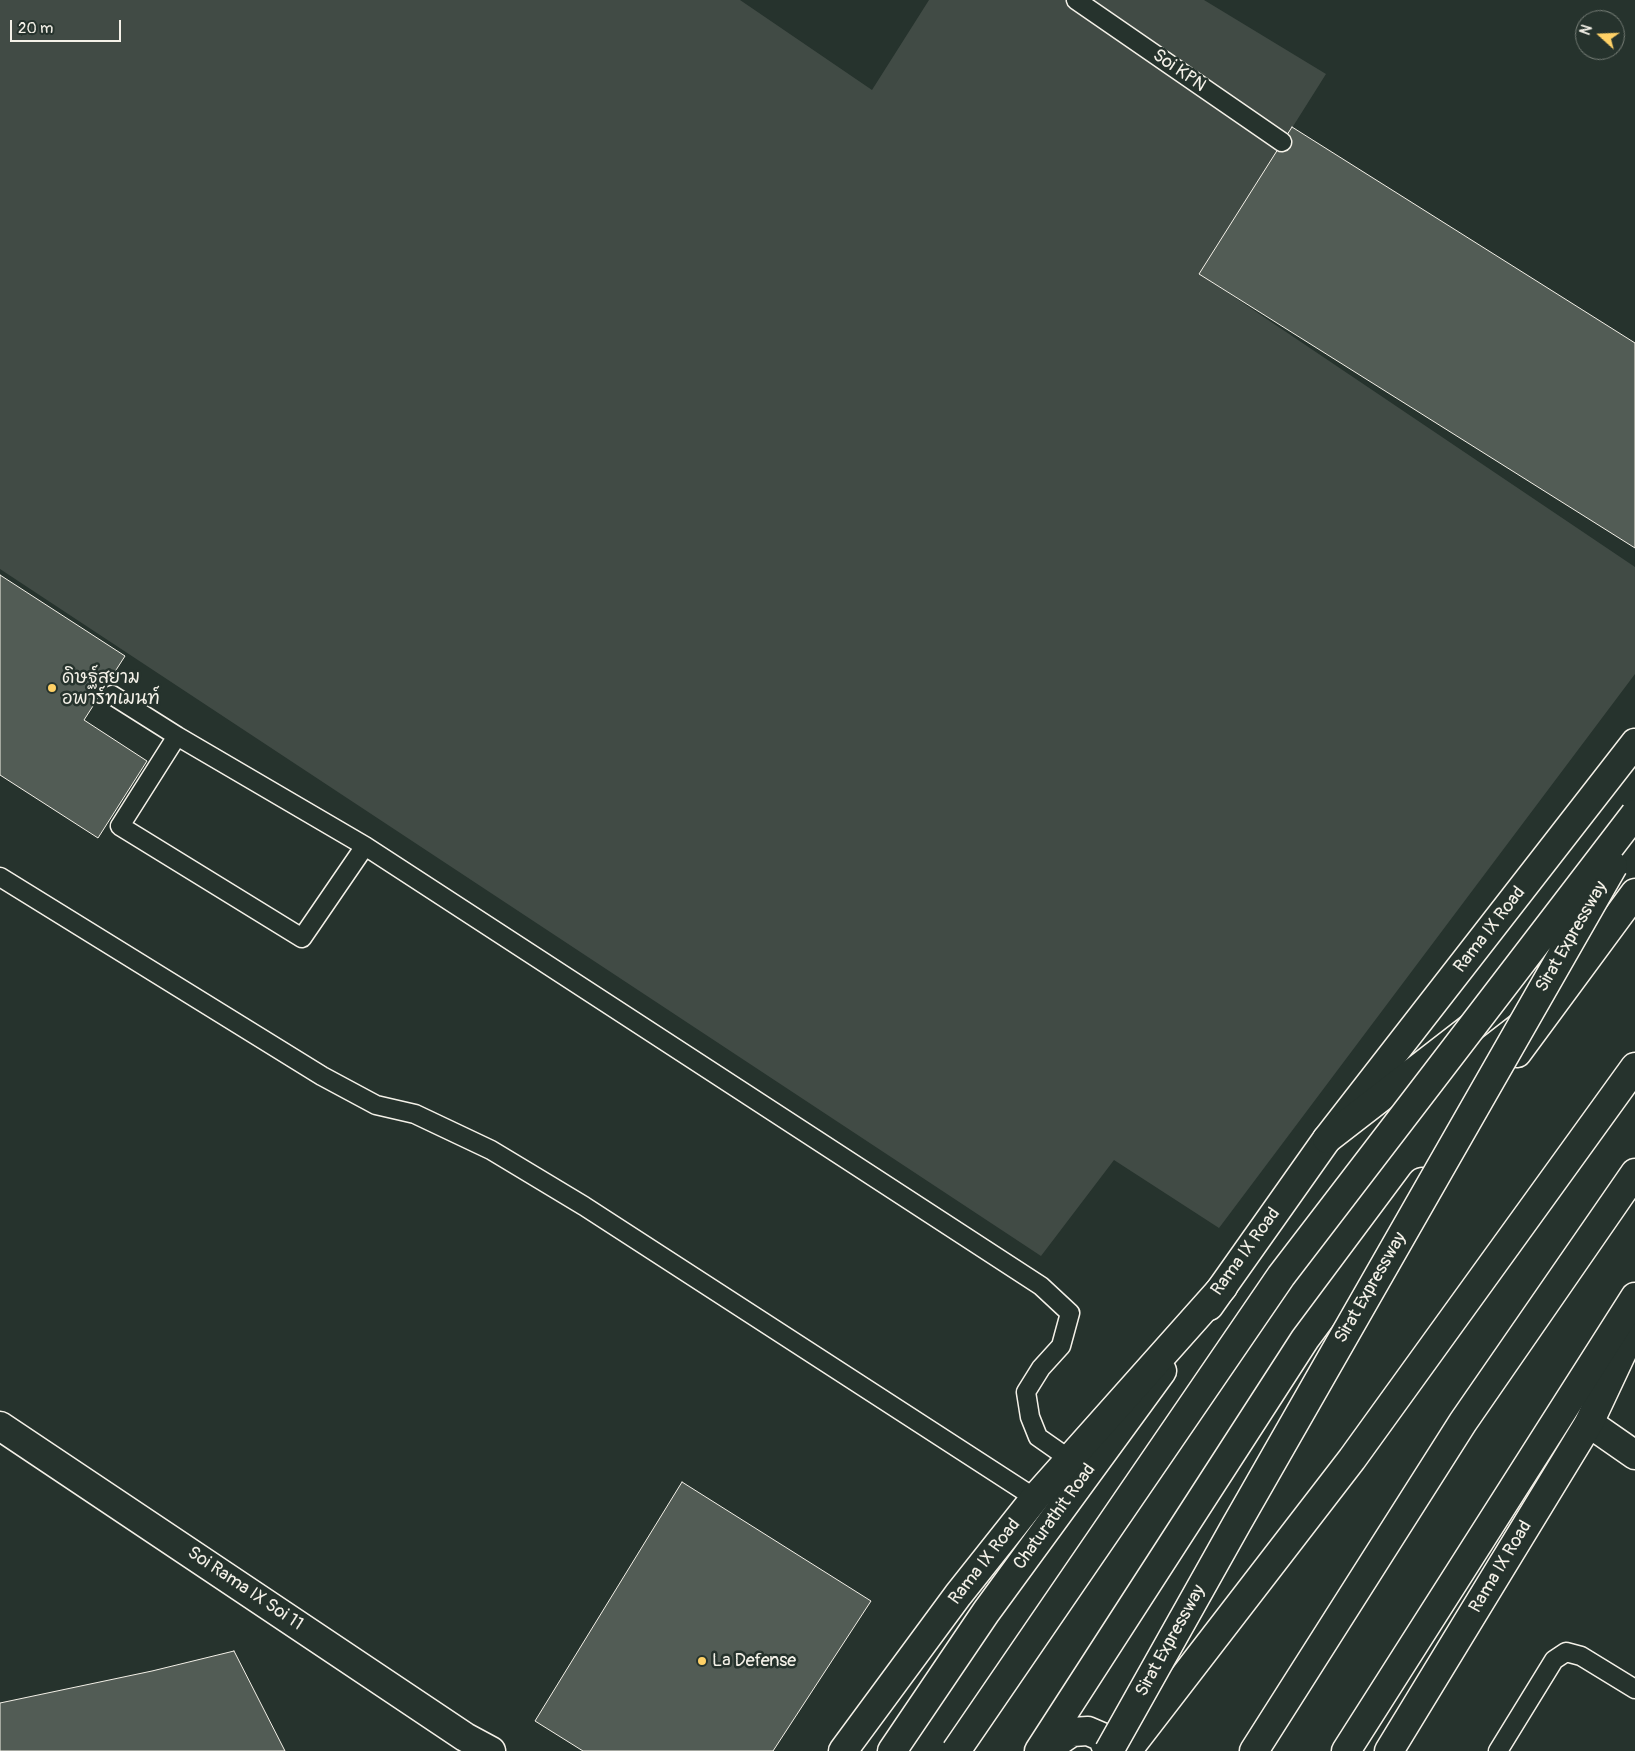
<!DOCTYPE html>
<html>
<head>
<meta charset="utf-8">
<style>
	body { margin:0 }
	#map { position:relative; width:1635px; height:1751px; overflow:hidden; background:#26332d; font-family:Pangolin,sans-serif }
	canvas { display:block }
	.north { position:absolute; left:1575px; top:10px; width:50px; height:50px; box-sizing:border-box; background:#26332d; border:1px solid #787f78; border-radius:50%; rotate:290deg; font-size:14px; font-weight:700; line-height:20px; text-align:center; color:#f4f1e8 }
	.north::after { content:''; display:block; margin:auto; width:18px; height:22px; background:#ffd166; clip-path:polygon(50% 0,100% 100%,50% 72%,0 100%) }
	.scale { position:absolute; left:10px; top:20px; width:111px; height:22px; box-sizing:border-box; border:2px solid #f4f1e8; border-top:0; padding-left:6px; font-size:15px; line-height:18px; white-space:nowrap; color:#f4f1e8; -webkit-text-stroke:4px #26332d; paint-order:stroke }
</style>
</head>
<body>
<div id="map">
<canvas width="1635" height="1751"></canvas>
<div class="north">N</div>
<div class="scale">20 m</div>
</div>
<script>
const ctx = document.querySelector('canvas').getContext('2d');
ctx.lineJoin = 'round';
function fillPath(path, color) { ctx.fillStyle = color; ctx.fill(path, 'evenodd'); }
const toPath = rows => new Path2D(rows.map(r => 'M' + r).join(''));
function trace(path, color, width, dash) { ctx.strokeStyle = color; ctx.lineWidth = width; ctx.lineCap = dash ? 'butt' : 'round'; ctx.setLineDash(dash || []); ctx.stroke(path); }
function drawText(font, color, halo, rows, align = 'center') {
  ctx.font = font + ' Pangolin,"Playpen Sans Thai",sans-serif'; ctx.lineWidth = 5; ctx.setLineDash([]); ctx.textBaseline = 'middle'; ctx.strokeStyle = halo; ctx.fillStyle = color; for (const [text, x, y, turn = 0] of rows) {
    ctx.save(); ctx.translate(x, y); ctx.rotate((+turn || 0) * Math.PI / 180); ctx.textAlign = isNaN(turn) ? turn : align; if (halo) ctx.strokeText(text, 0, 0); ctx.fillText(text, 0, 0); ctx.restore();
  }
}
fillPath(toPath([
	[0,0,740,0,872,90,929,0,1204,0,1326,74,1200,274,1635,567,1635,674,1219,1228,1114,1160,1041,1256,0,569]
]), '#414b45');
const building = toPath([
	[1292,127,1635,343,1635,548,1199,274,1292,127],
	[0,575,125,656,84,720,147,761,98,838,0,775,0,575],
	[682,1482,871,1601,773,1751,583,1751,535,1721,682,1482],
	[234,1651,285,1751,0,1751,0,1703,152,1671,234,1651]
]);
fillPath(building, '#525c55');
trace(building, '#f4f1e8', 1);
const service = toPath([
	[1076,0,1282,142],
	[112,695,177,736],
	[365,846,302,938,120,826,177,736,365,846,1041,1286,1070,1313,1061,1346,1041,1368,1026,1392,1030,1417,1038,1437,1068,1458],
	[0,877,322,1076,376,1105,415,1114,491,1150,584,1206,1035,1498],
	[1498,1751,1554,1660,1566,1652,1581,1656,1635,1689]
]);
const minor = toPath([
	[1589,1423,1635,1455],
	[0,1426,465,1737,491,1751]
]);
const secondary = toPath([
	[1209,1306,1327,1139,1635,743],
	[892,1751,986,1612,1162,1371],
	[1389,1751,1589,1423,1635,1325]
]);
const primary = toPath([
	[1517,1053,1635,893],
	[1327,1139,1561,958],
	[843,1751,958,1595,1035,1498,1223,1287],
	[1039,1751,1305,1339,1422,1182],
	[1044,1751,1072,1732,1088,1731,1102,1737,1108,1751],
	[1127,1751,1352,1459,1635,1067]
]);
const motorway = toPath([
	[1254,1751,1463,1422,1635,1173],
	[1346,1751,1635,1297]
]);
trace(service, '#f4f1e8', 21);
trace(minor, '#f4f1e8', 31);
trace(secondary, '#f4f1e8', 31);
trace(primary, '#f4f1e8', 31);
trace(motorway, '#f4f1e8', 31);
trace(service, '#26332d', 18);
trace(minor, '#26332d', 28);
trace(secondary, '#26332d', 28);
trace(primary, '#26332d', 28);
trace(motorway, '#26332d', 28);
const motorwayBridge = toPath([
	[956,1751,1281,1276,1635,814],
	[1109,1751,1236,1525,1613,866]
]);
trace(motorwayBridge, '#f4f1e8', 31, []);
trace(motorwayBridge, '#26332d', 28);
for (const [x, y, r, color] of [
	[52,688,5,"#ffd166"],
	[702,1661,5,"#ffd166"]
]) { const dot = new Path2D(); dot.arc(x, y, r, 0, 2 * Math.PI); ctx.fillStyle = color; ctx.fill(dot); trace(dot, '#26332d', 2); }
drawText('18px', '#f4f1e8', '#26332d', [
	["Soi KPN",1179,71,35],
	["Rama IX Road",1490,930,-52],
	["Sirat Expressway",1572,937,-60],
	["Rama IX Road",1246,1252,-54],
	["Sirat Expressway",1371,1288,-60],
	["Chaturathit Road",1055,1517,-54],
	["Rama IX Road",985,1562,-52],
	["Rama IX Road",1501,1567,-59],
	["Soi Rama IX Soi 11",245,1589,34],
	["Sirat Expressway",1171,1641,-61]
]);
drawText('18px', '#f4f1e8', '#26332d', [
	["ดิษฐ์สยาม",62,678],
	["อพาร์ทเมนท์",62,699],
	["La Defense",712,1661]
], 'left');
</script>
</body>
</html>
